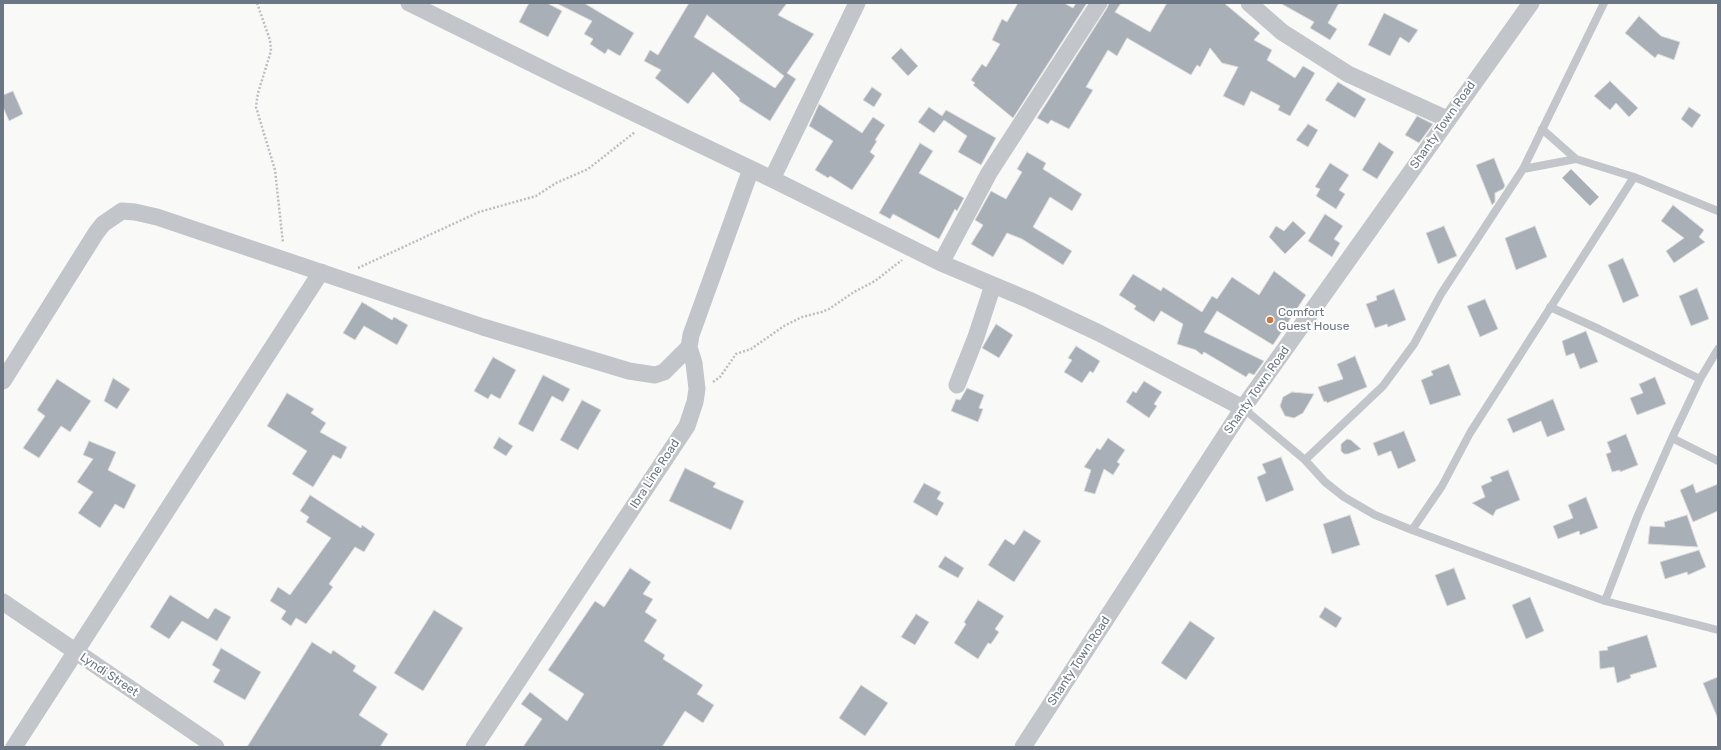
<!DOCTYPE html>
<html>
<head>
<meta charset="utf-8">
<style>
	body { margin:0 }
	#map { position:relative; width:1721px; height:750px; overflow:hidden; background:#f9faf8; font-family:Rubik,sans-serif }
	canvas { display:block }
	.frame { position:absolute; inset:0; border:4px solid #6c7785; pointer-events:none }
</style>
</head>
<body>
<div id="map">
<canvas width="1721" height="750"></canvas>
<div class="frame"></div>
</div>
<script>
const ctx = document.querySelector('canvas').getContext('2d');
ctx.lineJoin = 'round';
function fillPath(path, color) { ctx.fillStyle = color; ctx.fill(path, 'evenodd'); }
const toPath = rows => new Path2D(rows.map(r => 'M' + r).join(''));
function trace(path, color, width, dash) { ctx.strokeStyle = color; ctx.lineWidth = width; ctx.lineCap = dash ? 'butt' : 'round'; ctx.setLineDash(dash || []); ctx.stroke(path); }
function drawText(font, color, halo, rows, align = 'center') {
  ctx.font = font + ' Rubik,sans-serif'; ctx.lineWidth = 4; ctx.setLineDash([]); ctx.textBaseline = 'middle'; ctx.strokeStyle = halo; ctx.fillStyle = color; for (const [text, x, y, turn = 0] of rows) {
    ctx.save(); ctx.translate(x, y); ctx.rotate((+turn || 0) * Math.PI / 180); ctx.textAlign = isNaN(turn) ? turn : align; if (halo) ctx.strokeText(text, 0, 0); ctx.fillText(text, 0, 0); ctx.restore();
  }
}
const building = toPath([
	[529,3,547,3,562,11,548,37,519,22,529,3],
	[556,3,584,3,634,33,620,56,608,49,605,54,590,44,593,39,584,34,592,21,556,3],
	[689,3,787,3,778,15,814,34,787,73,796,79,770,121,739,101,740,99,713,72,688,104,655,78,661,70,644,61,650,50,658,55,689,3],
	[707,15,784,76,775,88,694,37,707,15],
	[1018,3,1064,3,1073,8,1076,3,1087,3,1013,118,973,85,975,83,971,80,982,64,986,67,1000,44,992,40,1002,19,1007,22,1018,3],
	[1109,3,1121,3,1115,12,1150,32,1167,3,1224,3,1260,33,1254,40,1272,50,1267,60,1295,78,1303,66,1315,73,1290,116,1278,110,1280,106,1251,91,1244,106,1223,96,1238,67,1222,63,1210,48,1200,67,1197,65,1191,75,1127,38,1117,56,1108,50,1086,87,1093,90,1069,129,1051,120,1048,124,1037,118,1107,8,1109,3],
	[1280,3,1339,3,1328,23,1337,29,1330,40,1310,28,1314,22,1280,3],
	[1384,13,1418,30,1409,43,1400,37,1390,56,1368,45,1384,13],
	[1639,16,1661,36,1680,42,1674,60,1658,54,1655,58,1625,33,1639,16],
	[901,48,918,66,908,76,891,58,901,48],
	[1610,81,1638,108,1629,117,1616,103,1610,110,1594,96,1610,81],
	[1338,82,1366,99,1355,118,1325,100,1338,82],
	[872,87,882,94,874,107,863,100,872,87],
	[13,91,23,114,9,121,3,107,3,95,13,91],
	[819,104,862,133,873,117,885,125,875,140,877,141,870,152,875,156,852,190,830,176,828,178,815,170,833,141,809,126,819,104],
	[929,107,942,116,946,110,996,138,981,165,958,152,967,136,944,120,934,133,918,122,929,107],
	[1689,107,1701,115,1692,128,1681,119,1689,107],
	[1417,116,1433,124,1419,143,1405,135,1417,116],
	[1308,124,1318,130,1308,147,1296,140,1308,124],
	[1379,142,1394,152,1377,179,1362,170,1379,142],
	[920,143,933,151,919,173,964,198,957,211,955,209,939,239,893,214,890,219,879,213,920,143],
	[1027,152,1046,163,1043,169,1082,194,1072,211,1050,197,1033,227,1072,251,1063,265,1022,239,1007,233,993,257,971,244,983,225,975,220,991,191,1006,199,1022,172,1017,169,1027,152],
	[1494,158,1505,186,1503,189,1495,193,1495,202,1492,205,1476,165,1494,158],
	[1330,163,1349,175,1339,190,1345,194,1336,209,1316,196,1320,189,1315,187,1330,163],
	[1571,169,1599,197,1590,206,1562,178,1571,169],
	[1673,205,1704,230,1699,237,1705,242,1674,263,1666,251,1684,238,1661,221,1673,205],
	[1325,214,1343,226,1334,239,1340,243,1332,257,1308,241,1325,214],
	[1293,221,1306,233,1285,254,1269,237,1276,226,1284,231,1293,221],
	[1444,226,1457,256,1438,264,1426,233,1444,226],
	[1535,226,1547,257,1516,270,1505,238,1535,226],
	[1623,258,1639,296,1623,303,1608,265,1623,258],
	[1274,271,1306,295,1273,345,1217,311,1204,332,1264,361,1254,375,1249,373,1246,377,1204,352,1202,355,1196,350,1177,344,1183,324,1161,311,1154,322,1134,309,1136,306,1119,295,1133,274,1161,291,1163,287,1202,312,1212,296,1217,299,1232,277,1259,295,1274,271],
	[1697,288,1709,319,1691,326,1679,296,1697,288],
	[1394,289,1406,320,1388,327,1387,324,1375,328,1366,304,1377,300,1376,296,1394,289],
	[1485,299,1498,329,1480,337,1467,306,1485,299],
	[362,302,392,320,394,317,408,325,397,345,364,326,355,340,343,333,362,302],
	[996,324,1013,335,999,358,982,348,996,324],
	[1586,331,1598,362,1580,369,1574,353,1566,356,1562,341,1586,331],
	[1076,346,1100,361,1093,373,1090,371,1082,383,1064,372,1072,360,1068,358,1076,346],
	[1355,356,1367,387,1327,403,1326,401,1324,402,1318,387,1343,379,1337,364,1355,356],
	[493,357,516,370,500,399,491,394,488,399,474,391,493,357],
	[1449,364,1461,395,1430,405,1421,380,1433,375,1431,371,1449,364],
	[543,375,570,389,563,402,552,396,533,432,518,424,543,375],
	[1655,377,1666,404,1637,415,1630,398,1643,393,1639,384,1655,377],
	[113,378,130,389,117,409,104,401,113,378],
	[57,379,91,401,70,432,61,426,39,458,23,448,45,416,37,410,57,379],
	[1144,381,1162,392,1154,404,1157,406,1149,418,1126,402,1133,391,1136,393,1144,381],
	[967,388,984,395,979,408,983,409,978,422,951,411,956,399,960,400,967,388],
	[1292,392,1314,394,1303,413,1294,418,1285,416,1280,406,1283,397,1292,392],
	[287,393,314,409,311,413,326,423,320,432,347,447,341,459,333,455,313,487,292,474,307,451,267,426,287,393],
	[1553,399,1565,430,1547,437,1541,421,1513,433,1507,419,1553,399],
	[582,400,601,410,578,450,560,440,582,400],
	[1404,431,1416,461,1398,469,1391,451,1378,456,1373,443,1404,431],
	[1626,434,1638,465,1620,472,1620,470,1612,472,1606,454,1611,452,1607,442,1626,434],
	[499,437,513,446,506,456,493,448,499,437],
	[1108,438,1125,450,1117,462,1120,464,1113,475,1104,469,1095,494,1084,491,1091,470,1084,467,1097,448,1100,450,1108,438],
	[1347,439,1351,440,1361,449,1348,454,1344,454,1341,451,1341,444,1347,439],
	[89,441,116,452,108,470,136,485,124,509,115,504,100,528,78,513,93,492,77,482,93,459,83,455,89,441],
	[1281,457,1294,490,1266,502,1257,477,1266,473,1262,464,1281,457],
	[685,468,716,483,713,487,744,501,731,530,669,501,685,468],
	[1508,470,1520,500,1496,510,1493,516,1472,503,1485,497,1481,486,1492,481,1490,477,1508,470],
	[924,483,941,492,937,499,944,503,937,516,913,502,924,483],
	[1693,484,1696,493,1718,484,1718,511,1693,522,1680,490,1693,484],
	[310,495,361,528,362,525,375,534,364,552,355,547,329,584,333,587,306,624,296,618,291,626,281,619,286,611,270,601,278,587,290,595,331,538,306,522,309,517,300,511,310,495],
	[1586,497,1598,528,1580,535,1579,531,1558,539,1553,526,1573,518,1568,505,1586,497],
	[1350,515,1360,545,1332,554,1323,524,1350,515],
	[1687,515,1698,547,1648,544,1650,526,1665,527,1664,522,1687,515],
	[1024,530,1041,541,1014,582,988,565,1005,539,1014,545,1024,530],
	[1699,550,1706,567,1688,575,1687,572,1665,579,1660,562,1699,550],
	[945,556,964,568,958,578,938,567,945,556],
	[630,568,651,582,643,594,653,599,645,612,657,620,644,641,665,655,663,659,703,685,697,694,714,705,703,723,685,711,662,747,523,747,542,719,521,704,530,692,567,721,584,694,548,670,595,601,604,607,630,568],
	[1454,568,1466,599,1447,606,1435,575,1454,568],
	[170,595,208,619,215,608,231,617,217,641,182,621,169,639,150,627,170,595],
	[1530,597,1544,631,1526,639,1512,605,1530,597],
	[978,600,1004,616,995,629,999,632,991,644,988,643,978,659,954,643,966,624,964,622,978,600],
	[1325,607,1342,618,1336,628,1319,617,1325,607],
	[434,610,463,628,423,691,394,673,434,610],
	[916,614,929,622,915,645,901,637,916,614],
	[1190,621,1215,638,1186,680,1161,663,1190,621],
	[1647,635,1657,667,1630,675,1631,678,1617,683,1614,667,1600,669,1599,651,1608,650,1607,647,1647,635],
	[312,642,331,654,333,650,356,666,353,671,377,687,359,715,388,734,380,747,247,747,312,642],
	[221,648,261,672,245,700,213,682,220,670,212,665,221,648],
	[1718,677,1718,719,1703,683,1718,677],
	[861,685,888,703,865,736,839,718,861,685]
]);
fillPath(building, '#a9afb6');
trace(building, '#dbdcda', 1);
trace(toPath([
	[257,3,270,40,271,51,258,93,256,107,275,170,283,243],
	[358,268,479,212,536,196,556,183,588,169,635,132],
	[713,382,720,377,736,354,751,349,784,326,802,317,822,312,829,309,854,292,875,281,902,260]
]), '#bcbec1', 2.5, [2, 2]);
trace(toPath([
	[1604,3,1523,169,1441,294,1414,344,1383,386,1305,460,1325,482,1344,497,1375,515,1412,530,1605,601,1718,630],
	[1542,129,1576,159],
	[1523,169,1576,159,1634,177,1718,211],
	[1550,307,1599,329,1700,379],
	[1243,408,1305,460],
	[1672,438,1718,461],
	[1412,530,1442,486,1470,433,1634,177],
	[1605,601,1638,515,1672,438,1700,379,1718,349]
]), '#c2c5c9', 8);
trace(toPath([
	[409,3,565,80,772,179,941,263,1029,300,1099,333,1243,408],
	[1249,3,1282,32,1348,74,1447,119],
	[772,179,857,3],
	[941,263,989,173,1099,3],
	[3,381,96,233,103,224,122,211,135,212,157,217,483,327,629,371,655,375,664,372,689,347],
	[957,385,976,337,993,285],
	[3,602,216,747],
	[14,747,321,272],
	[474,747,687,426,695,402,697,389,694,363,689,347,691,335,751,169],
	[1023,747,1243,408,1531,3]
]), '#c2c5c9', 17);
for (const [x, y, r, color] of [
	[1270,320,4,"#d07641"]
]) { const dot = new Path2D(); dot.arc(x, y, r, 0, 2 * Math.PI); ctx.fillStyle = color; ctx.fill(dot); trace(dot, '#fff', 1.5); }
drawText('12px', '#6c7785', '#fff', [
	["Shanty Town Road",1443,125,-55],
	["Shanty Town Road",1257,390,-55],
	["Ibra Line Road",655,474,-57],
	["Shanty Town Road",1079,661,-57],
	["Lyndi Street",109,675,34]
]);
drawText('12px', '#6c7785', '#fff', [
	["Comfort",1278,313],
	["Guest House",1278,327]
], 'left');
</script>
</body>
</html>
